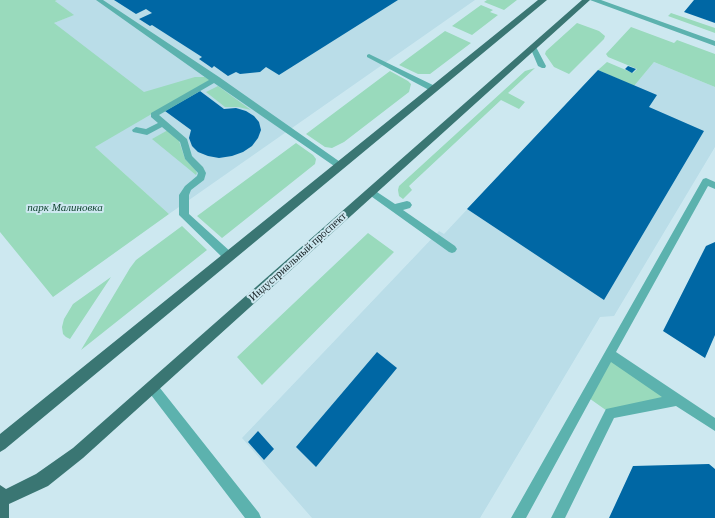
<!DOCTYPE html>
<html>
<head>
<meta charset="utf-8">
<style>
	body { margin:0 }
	canvas { display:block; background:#cde8f0 }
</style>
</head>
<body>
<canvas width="715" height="518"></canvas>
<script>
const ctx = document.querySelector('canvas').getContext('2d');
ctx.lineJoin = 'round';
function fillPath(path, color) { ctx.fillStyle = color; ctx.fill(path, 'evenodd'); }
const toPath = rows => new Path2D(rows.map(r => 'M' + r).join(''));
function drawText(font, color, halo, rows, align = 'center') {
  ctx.font = font + ' Georgia,serif'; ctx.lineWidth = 4; ctx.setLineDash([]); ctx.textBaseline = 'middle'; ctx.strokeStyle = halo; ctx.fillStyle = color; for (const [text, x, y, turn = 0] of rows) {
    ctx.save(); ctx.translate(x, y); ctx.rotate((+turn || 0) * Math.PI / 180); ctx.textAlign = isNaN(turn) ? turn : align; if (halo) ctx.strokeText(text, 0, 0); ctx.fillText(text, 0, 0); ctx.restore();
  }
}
fillPath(toPath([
	[57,0,475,0,169,214,95,147,54,23,73,15,55,1],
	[654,62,715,87,715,147,614,316,600,317,480,518,312,518,242,438,439,231,444,234,598,70,634,86]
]), '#badde8');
fillPath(toPath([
	[0,0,57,0,55,1,74,15,54,23,144,92,195,77,205,77,210,80,95,147,169,214,53,297,0,232],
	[487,0,517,0,504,10,484,2],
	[481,5,493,10,490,12,498,15,472,35,452,26],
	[671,13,715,28,715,33,668,16],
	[577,23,599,31,605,36,604,39,569,74,554,67,545,54,546,51],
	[631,27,674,43,677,40,715,54,715,87,654,62,634,86,598,70,607,62,633,73,637,69,608,57,606,54],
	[445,31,471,43,430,74,418,74,399,65],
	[535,68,508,93,525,102,519,109,501,100,409,186,412,190,403,199,399,196,398,190,399,186,525,71],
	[390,71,408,81,411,84,409,92,344,142,332,148,325,147,306,134],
	[218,86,251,110,238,107,225,107,206,92],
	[168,130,178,138,185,159,195,169,197,173,196,175,152,139],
	[296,143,313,155,316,159,315,164,222,238,197,216],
	[182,226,207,250,81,350,130,268,136,260],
	[368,233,394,252,262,385,237,357],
	[111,277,70,339,66,337,63,334,62,327,64,319,73,304],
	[609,354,678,400,610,413,586,396]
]), '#99dabc');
fillPath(toPath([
	[114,0,398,0,279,75,266,67,260,72,240,74,236,72,228,76,214,66,212,68,199,59,202,57,152,25,150,26,139,19,152,13,146,9,136,14],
	[694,0,715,0,715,23,684,12],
	[628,66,636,69,632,73,625,69],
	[598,70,657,95,649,107,704,131,604,300,467,209],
	[200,91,224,109,236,108,246,111,254,116,259,122,261,130,258,138,252,146,243,152,232,156,219,158,208,156,198,152,192,146,189,138,191,130,165,111],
	[715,242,715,335,705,358,663,331,706,246],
	[377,352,397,368,316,467,296,447],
	[258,431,274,449,264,460,248,442],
	[709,464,715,469,715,518,609,518,633,466]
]), '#0067a4');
fillPath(toPath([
	[96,0,103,0,219,77,343,164,344,166,343,168,337,168,214,83,159,115,187,139,192,156,203,167,206,173,204,180,191,190,189,195,189,214,232,253,233,256,232,259,228,260,224,259,179,215,179,195,185,186,197,176,198,173,185,159,180,142,162,127,147,135,133,132,132,130,136,127,146,129,158,123,151,117,151,113,209,80,96,0],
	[533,45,536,47,546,66,545,68,542,68,538,66,530,47,533,45],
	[369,54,437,87,438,89,434,91,431,91,367,57,367,55,369,54],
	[706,178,715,182,715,189,708,186,616,352,715,418,715,431,676,406,614,418,565,518,551,518,606,409,662,397,611,362,526,518,511,518,703,179,706,178],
	[371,188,395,204,407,201,410,202,412,205,410,208,403,210,455,246,457,249,455,252,452,253,449,252,368,194,366,192,371,188],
	[152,381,156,383,259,513,261,518,245,518,148,391,146,387,148,383,152,381]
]), '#5cb2ae');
fillPath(toPath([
	[590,0,601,0,715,41,715,46,590,0]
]), '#5cb2ae');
fillPath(toPath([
	[538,0,547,0,5,449,0,452,0,434,538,0],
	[582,0,590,0,83,458,48,486,9,504,9,518,0,518,0,485,6,489,36,474,73,448,582,0]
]), '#3a7673');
drawText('italic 11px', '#134532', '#cde8f0', [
	["парк Малиновка",65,208]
]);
drawText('11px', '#162023', '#cde8f0', [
	["Индустриальный проспект",298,257,-42]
]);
</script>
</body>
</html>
